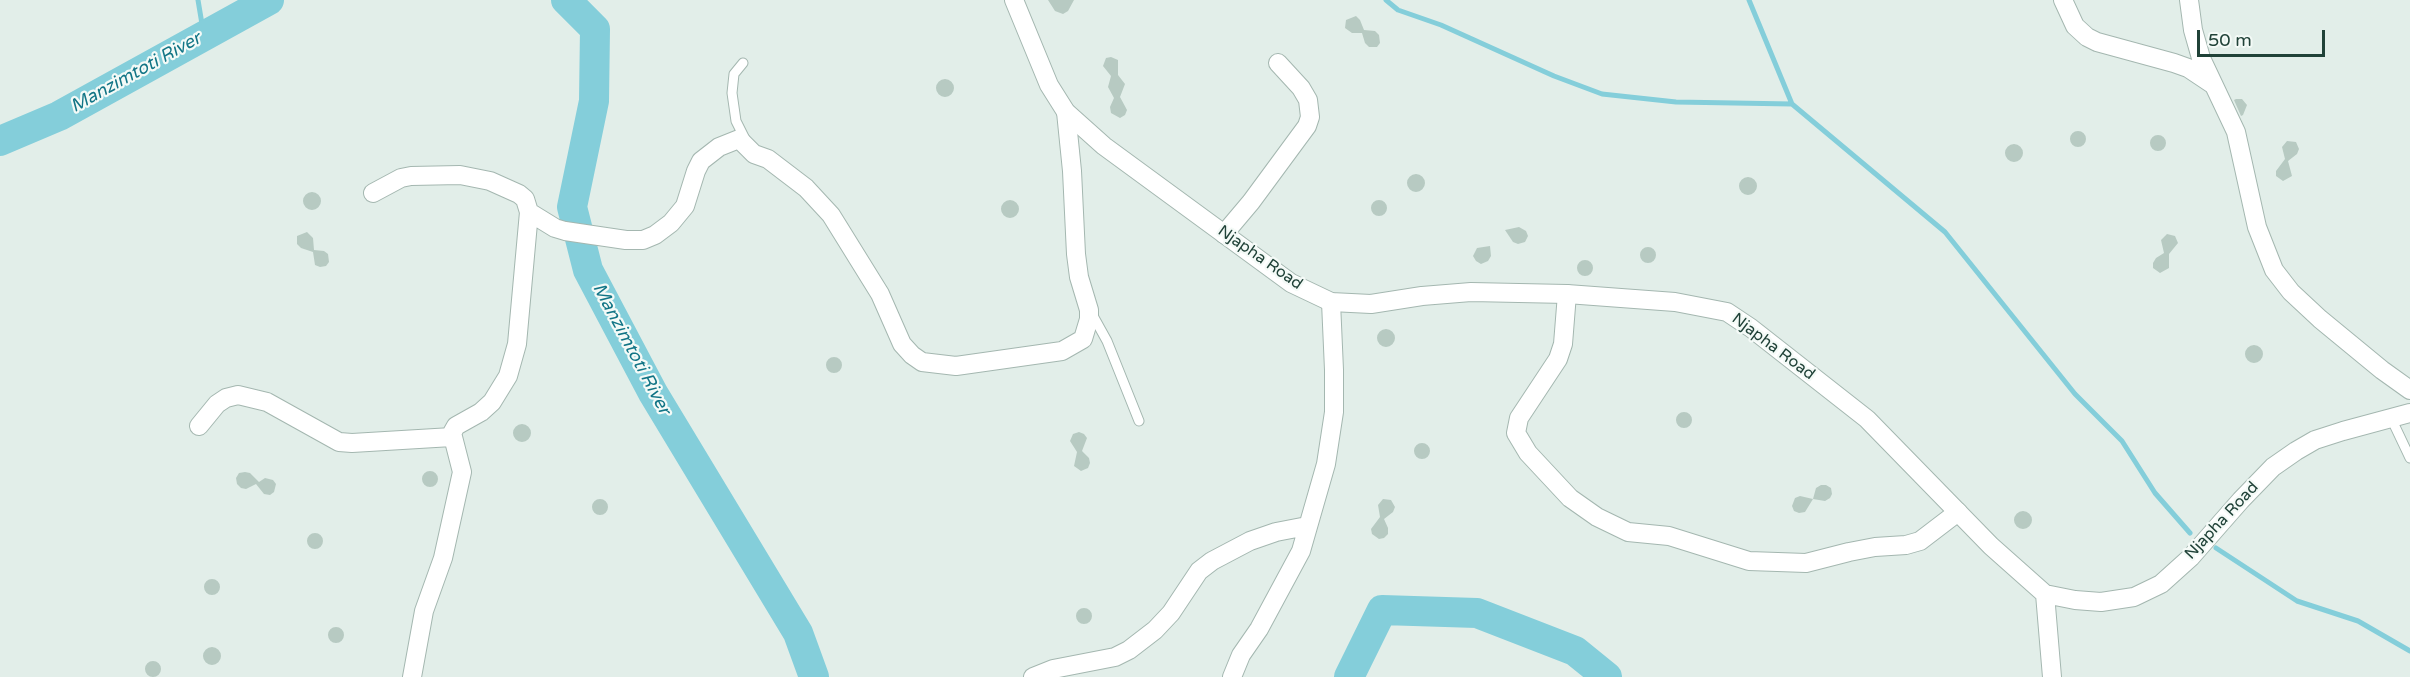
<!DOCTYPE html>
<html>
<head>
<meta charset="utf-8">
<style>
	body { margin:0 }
	#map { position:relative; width:2410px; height:677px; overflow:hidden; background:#e2eee9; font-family:"Varela Round",sans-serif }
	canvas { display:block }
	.scale { position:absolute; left:2197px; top:30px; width:128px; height:27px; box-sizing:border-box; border:3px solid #204238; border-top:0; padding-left:8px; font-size:18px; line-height:21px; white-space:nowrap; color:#204238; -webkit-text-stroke:4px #f4faf7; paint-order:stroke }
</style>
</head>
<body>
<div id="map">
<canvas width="2410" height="677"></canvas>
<div class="scale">50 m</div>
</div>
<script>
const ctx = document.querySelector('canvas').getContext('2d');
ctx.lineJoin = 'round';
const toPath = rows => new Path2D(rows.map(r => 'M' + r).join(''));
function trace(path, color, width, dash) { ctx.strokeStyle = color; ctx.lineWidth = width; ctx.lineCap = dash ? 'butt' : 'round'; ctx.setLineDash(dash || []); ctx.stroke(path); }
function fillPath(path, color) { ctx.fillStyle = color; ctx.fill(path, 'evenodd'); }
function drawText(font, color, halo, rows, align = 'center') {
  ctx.font = font + ' "Varela Round",sans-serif'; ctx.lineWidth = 4.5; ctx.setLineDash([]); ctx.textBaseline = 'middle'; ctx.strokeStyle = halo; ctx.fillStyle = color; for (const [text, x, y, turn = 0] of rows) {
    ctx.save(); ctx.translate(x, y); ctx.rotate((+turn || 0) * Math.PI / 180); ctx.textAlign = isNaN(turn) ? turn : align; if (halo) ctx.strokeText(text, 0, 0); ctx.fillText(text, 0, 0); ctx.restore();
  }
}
trace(toPath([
	[198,0,204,36],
	[1386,0,1398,10,1441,25,1554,76,1602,94,1676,102,1792,104,1945,232,2075,394,2122,441,2155,493,2190,533],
	[1749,0,1792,104],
	[2216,548,2297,601,2358,621,2410,651]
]), '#84ceda', 5);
trace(toPath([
	[566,0,595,29,594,101,572,207,588,270,653,393,798,633,814,677],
	[0,141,59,116,269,0],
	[1349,677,1382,610,1477,613,1575,651,1607,677]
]), '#84ceda', 30);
fillPath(toPath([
	[1048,0,1074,0,1068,11,1063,14,1055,11],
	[1356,16,1360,20,1364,30,1375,31,1379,35,1380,43,1377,47,1369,47,1365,43,1362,33,1352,33,1345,28,1346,20],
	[1111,57,1118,60,1118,75,1125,84,1120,97,1127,110,1125,115,1120,118,1111,113,1110,107,1114,98,1108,87,1111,76,1103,66,1106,58],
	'936 88a9 9 0 1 1 18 0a9 9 0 1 1-18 0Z',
	[2236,99,2242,99,2247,105,2243,115,2241,116,2234,100],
	'2070 139a8 8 0 1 1 16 0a8 8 0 1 1-16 0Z',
	'2150 143a8 8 0 1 1 16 0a8 8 0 1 1-16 0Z',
	[2287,141,2296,142,2299,149,2297,154,2288,161,2292,176,2283,181,2276,176,2276,171,2285,159,2282,147],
	'2005 153a9 9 0 1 1 18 0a9 9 0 1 1-18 0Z',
	'1407 183a9 9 0 1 1 18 0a9 9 0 1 1-18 0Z',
	'1739 186a9 9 0 1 1 18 0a9 9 0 1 1-18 0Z',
	'303 201a9 9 0 1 1 18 0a9 9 0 1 1-18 0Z',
	'1371 208a8 8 0 1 1 16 0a8 8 0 1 1-16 0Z',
	'1001 209a9 9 0 1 1 18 0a9 9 0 1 1-18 0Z',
	[1519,227,1526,231,1528,236,1525,242,1518,244,1513,242,1505,230],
	[307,232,313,238,314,250,324,251,328,254,329,262,326,266,320,267,315,265,313,252,301,248,297,244,297,236],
	[2167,234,2175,236,2178,243,2169,254,2169,268,2160,273,2153,268,2153,263,2156,258,2164,253,2161,240],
	[1490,246,1491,256,1488,261,1481,264,1476,261,1473,256,1477,248],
	'1640 255a8 8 0 1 1 16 0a8 8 0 1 1-16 0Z',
	'1577 268a8 8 0 1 1 16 0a8 8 0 1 1-16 0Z',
	'1377 338a9 9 0 1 1 18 0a9 9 0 1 1-18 0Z',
	'2245 354a9 9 0 1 1 18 0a9 9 0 1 1-18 0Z',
	'826 365a8 8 0 1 1 16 0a8 8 0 1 1-16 0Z',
	'1676 420a8 8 0 1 1 16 0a8 8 0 1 1-16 0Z',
	'513 433a9 9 0 1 1 18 0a9 9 0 1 1-18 0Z',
	[1079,432,1084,434,1087,438,1082,451,1089,458,1090,463,1088,468,1081,471,1074,466,1077,452,1070,441,1073,434],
	'1414 451a8 8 0 1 1 16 0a8 8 0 1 1-16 0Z',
	'422 479a8 8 0 1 1 16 0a8 8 0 1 1-16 0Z',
	[245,472,250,473,259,482,265,478,273,480,276,484,274,492,270,495,264,494,256,484,246,489,241,488,237,484,236,478,239,473],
	[1821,485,1826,485,1831,488,1832,494,1830,498,1825,501,1813,499,1805,512,1799,513,1794,511,1792,506,1795,498,1800,496,1813,499,1816,488],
	'592 507a8 8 0 1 1 16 0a8 8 0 1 1-16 0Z',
	[1383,499,1391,500,1395,507,1393,512,1384,519,1388,528,1388,534,1384,538,1379,539,1372,534,1371,529,1380,517,1378,505],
	'2014 520a9 9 0 1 1 18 0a9 9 0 1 1-18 0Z',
	'307 541a8 8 0 1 1 16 0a8 8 0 1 1-16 0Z',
	'204 587a8 8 0 1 1 16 0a8 8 0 1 1-16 0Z',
	'1076 616a8 8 0 1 1 16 0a8 8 0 1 1-16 0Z',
	'328 635a8 8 0 1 1 16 0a8 8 0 1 1-16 0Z',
	'203 656a9 9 0 1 1 18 0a9 9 0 1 1-18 0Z',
	'145 669a8 8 0 1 1 16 0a8 8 0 1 1-16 0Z'
]), '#b7cac2');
const service = toPath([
	[743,63,734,74,732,93,736,121,745,139],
	[1092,314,1107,341,1139,421],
	[2391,418,2410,458]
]);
const minor = toPath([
	[2063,0,2075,26,2087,37,2097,42,2174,63,2188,68,2212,84],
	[2189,0,2193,30,2201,58,2236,132,2257,227,2274,270,2291,292,2320,319,2382,370,2410,390],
	[373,193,401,178,411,176,460,175,490,181,519,194,525,199,529,212,517,344,508,376,492,402,481,412,456,426,452,433,462,472,443,558,424,611,412,677],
	[529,212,555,228,565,231,626,240,643,240,655,235,671,223,685,206,696,171,701,161,719,147,739,139,754,154,768,159,806,188,831,215,880,294,902,344,912,355,922,362,956,366,1062,351,1083,339,1089,319,1089,310,1079,277,1076,254,1072,171,1066,112],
	[1224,234,1251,202,1307,126,1310,117,1308,100,1301,88,1278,63],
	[1567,294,1563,344,1558,359,1519,418,1516,433,1528,453,1570,498,1597,517,1628,532,1669,536,1749,561,1806,563,1849,552,1875,547,1906,545,1920,541,1958,512],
	[199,426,217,404,226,398,238,395,267,402,339,442,352,443,452,437],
	[1033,677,1053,669,1115,657,1129,650,1155,630,1171,613,1199,571,1212,561,1250,541,1276,532,1307,526],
	[1232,677,1241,655,1259,629,1301,551,1326,464,1334,412,1334,370,1331,302]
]);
const tertiary = toPath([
	[1014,0,1049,85,1066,112,1104,146,1291,283,1331,302,1371,304,1422,296,1471,292,1567,294,1675,302,1727,312,1751,328,1867,419,1991,546,2045,594,2075,600,2101,602,2134,597,2161,584,2191,557,2241,500,2273,467,2296,451,2315,440,2343,431,2410,413],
	[2045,594,2052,677]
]);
trace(service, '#a4b7b0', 11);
trace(minor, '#a4b7b0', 20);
trace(tertiary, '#a4b7b0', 20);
trace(service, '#fff', 9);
trace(minor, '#fff', 18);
trace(tertiary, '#fff', 18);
drawText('16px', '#204238', '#f4faf7', [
	["Njapha Road",1260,258,35],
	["Njapha Road",1773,347,37],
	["Njapha Road",2222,521,-47]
]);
drawText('italic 18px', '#127586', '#f4faf7', [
	["Manzimtoti River",136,73,-29],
	["Manzimtoti River",631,349,62]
]);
</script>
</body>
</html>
